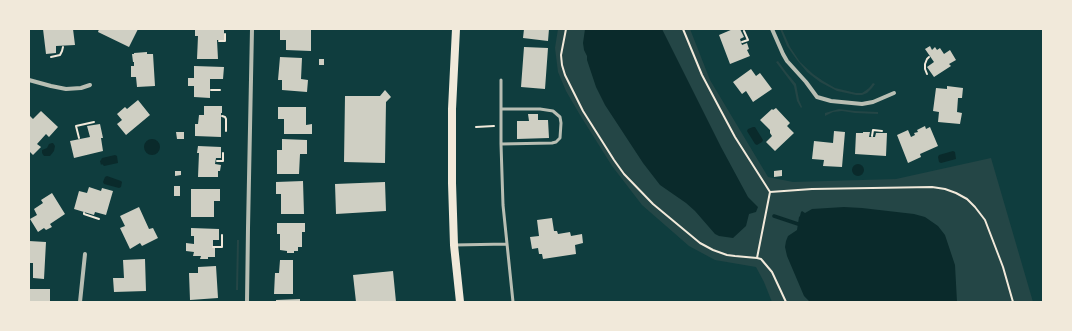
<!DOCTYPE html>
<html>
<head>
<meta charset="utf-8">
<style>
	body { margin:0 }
	#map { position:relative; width:1072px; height:331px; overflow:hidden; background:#0f3d3e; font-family:Karla,sans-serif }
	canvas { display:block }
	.frame { position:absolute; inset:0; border:30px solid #f1e9da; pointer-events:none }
</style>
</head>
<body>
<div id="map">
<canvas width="1072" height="331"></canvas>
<div class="frame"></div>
</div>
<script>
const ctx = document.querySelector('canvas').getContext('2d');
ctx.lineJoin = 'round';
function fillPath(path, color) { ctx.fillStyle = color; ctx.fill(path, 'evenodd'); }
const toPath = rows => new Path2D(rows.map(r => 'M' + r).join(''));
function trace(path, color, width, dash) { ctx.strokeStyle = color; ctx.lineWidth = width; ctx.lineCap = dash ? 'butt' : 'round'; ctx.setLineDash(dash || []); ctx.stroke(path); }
fillPath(toPath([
	[558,29,690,29,710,80,768,177,793,182,896,179,991,158,1033,302,772,302,764,282,756,267,715,260,689,246,642,205,612,166,580,115,566,91,558,72,555,48],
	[780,29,782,29,790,47,800,62,813,74,823,81,835,88,856,93,862,93,865,91,869,88,873,83,875,84,872,88,867,93,862,95,856,95,837,91,820,82,807,72,797,60,787,46],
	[778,61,786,72,796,84,799,100,802,107,801,108,797,101,794,86,776,62],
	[839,109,855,111,878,112,878,114,855,113,842,111,833,112,825,116,825,113],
	[237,240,239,240,238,290,236,290]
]), '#244646');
fillPath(toPath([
	[585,29,662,29,721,147,748,197,758,207,756,212,749,214,746,226,733,238,719,236,715,234,695,211,686,203,660,185,643,163,605,105,596,87,587,60,587,56,584,50,583,43],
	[753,127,755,127,763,140,762,142,757,145,755,144,747,131,748,129],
	'144 147a8 8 0 1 1 16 0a8 8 0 1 1-16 0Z',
	[52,143,53,143,55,146,54,151,50,156,44,156,42,153,42,150,47,148,49,144],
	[953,151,955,152,956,159,941,163,939,162,938,157,939,155],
	[115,155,117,156,118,163,104,166,102,164,101,165,100,161,101,160,102,158],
	'852 170a6 6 0 1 1 12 0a6 6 0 1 1-12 0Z',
	[107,176,121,181,122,182,121,187,119,188,104,184,103,182,105,177],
	[844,207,862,208,914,214,925,217,938,226,945,235,955,265,957,302,810,302,804,296,787,256,785,247,786,241,788,236,797,230,799,217,800,216,801,212,802,211,805,213,812,209]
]), '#0a2a2b');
trace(toPath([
	[774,216,798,224]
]), '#0a2a2b', 3.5);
fillPath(toPath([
	[43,29,73,29,75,45,56,46,56,53,46,54],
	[99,29,138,29,129,47,98,32],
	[195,29,224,29,224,40,217,40,218,59,197,59,198,36,195,36],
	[280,29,311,29,311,51,286,50,286,40,280,40],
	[524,29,549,29,548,41,523,38],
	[733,29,740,29,744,37,740,39,742,45,747,43,749,49,747,50,750,56,730,64,719,35],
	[930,46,932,50,935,47,937,50,940,48,944,54,950,50,956,60,949,64,951,66,934,77,927,67,934,62,925,49],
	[524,47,548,48,545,89,521,87],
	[147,52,147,54,153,54,155,86,137,87,136,77,131,77,131,66,134,66,134,62,133,62,132,54,134,54,134,53],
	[280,57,302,58,301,79,308,80,307,92,282,90,282,80,278,80],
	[319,59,324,59,324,65,319,65],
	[194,66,224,67,223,79,210,79,210,98,194,97,194,86,188,86,188,78,194,78],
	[751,69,756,76,760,73,772,89,753,102,746,91,742,94,733,82],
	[947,86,963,88,962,98,958,98,957,112,962,113,960,124,938,122,939,112,933,111,936,88,947,89],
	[385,90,391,97,386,102,385,163,344,162,345,96,380,96],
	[138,100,150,115,126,135,117,124,122,120,117,114,125,107,127,109],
	[204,106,222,106,222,113,221,113,221,137,195,136,195,124,198,124,199,115,204,115],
	[278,107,306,107,306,125,312,124,312,134,284,134,284,119,278,119],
	[776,108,790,123,787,126,794,133,775,151,766,142,772,136,770,133,770,130,760,120,772,109,773,110],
	[41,111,58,127,49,137,46,134,37,144,41,147,33,155,29,151,29,116,30,116,33,119],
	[528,114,538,114,538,120,548,120,549,138,517,139,517,121,529,121],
	[100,124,103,138,101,138,103,151,74,158,70,141,90,137,87,126],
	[925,126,926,129,930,127,938,146,920,154,921,157,908,163,897,135,908,130,911,137,915,135,914,133,918,132,917,130],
	[834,131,845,132,842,167,823,166,824,160,812,159,814,141,833,143],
	[176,132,184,132,184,139,177,139],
	[863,132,870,132,869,137,875,137,876,133,887,133,886,156,855,154,856,133,863,133],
	[282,139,307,140,307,154,300,154,299,174,277,174,277,150,282,150],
	[198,146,221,147,221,158,216,158,215,164,221,165,220,171,218,171,218,177,198,177,199,153,197,153],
	[782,170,782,176,774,177,774,171],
	[175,171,181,171,181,175,175,176],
	[303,181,304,214,281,214,281,194,276,194,276,182],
	[385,182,386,211,336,214,335,184],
	[174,186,180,186,180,196,174,196],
	[89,187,101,191,102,188,113,191,106,215,95,212,94,215,74,209,79,191,87,193],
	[191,189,220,189,220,201,214,201,214,217,191,217],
	[52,193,65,214,50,224,52,227,46,230,44,228,38,232,30,219,37,215,34,209,43,203,41,200],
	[139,207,149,229,153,228,158,238,142,246,140,243,130,249,120,228,125,226,120,216],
	[552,218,554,231,557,231,558,234,570,232,571,236,582,234,583,243,575,245,576,254,543,259,542,254,539,254,538,248,532,249,530,237,539,236,537,220],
	[277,223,305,223,305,232,302,232,302,247,298,247,298,251,294,251,294,253,287,253,287,251,280,250,280,234,277,234],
	[191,228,219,229,219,240,213,240,213,247,215,247,215,257,208,257,208,259,200,259,201,256,193,256,194,252,186,251,186,243,194,244,194,236,191,236],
	[29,241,46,242,44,279,33,278,33,263,29,263],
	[145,259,146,291,114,292,113,278,124,278,123,260],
	[280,260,293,260,293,294,274,294,275,273,279,273],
	[216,266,218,298,190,300,189,273,198,273,198,267],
	[393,271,396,302,356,302,353,275],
	[30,289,50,289,50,302,30,302],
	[300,299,300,302,276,302,276,300]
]), '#cfcfc3');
trace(toPath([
	[566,29,561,55,562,65,565,75,583,111,614,160,624,174,653,204,700,243,713,250,727,255,735,256,757,258,761,259,772,272,786,302],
	[683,29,702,75,720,109,735,137,770,192,812,189,932,187,945,189,956,193,967,199,975,207,985,220,1003,267,1013,302],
	[219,41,225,41,225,34],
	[742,42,748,40,744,31],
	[51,57,60,55,62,51,63,47],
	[927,74,925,69,925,64,927,59,929,57],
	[211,90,220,90],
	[222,116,225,117,226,119,226,131],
	[476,127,494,126],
	[872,136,873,130,882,131],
	[79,138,76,126,94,122],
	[217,161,223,161,223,153],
	[84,213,84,214,99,219],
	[213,247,222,247,222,235],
	[757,258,770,192]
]), '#f1e9da', 2);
trace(toPath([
	[501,80,501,144,503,205,513,302],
	[501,144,552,143,556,142,560,138,561,123,560,117,553,111,540,109,501,109],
	[454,245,507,244]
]), '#b8beb3', 3);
trace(toPath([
	[772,29,783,54,787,61,806,82,817,97,831,101,862,104,873,102,894,93],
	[29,80,51,86,66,89,81,88,90,85],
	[80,302,85,254],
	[247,302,248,228,252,29]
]), '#b8beb3', 4);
trace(toPath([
	[456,29,452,109,452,183,454,245,460,302]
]), '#f1e9da', 8);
</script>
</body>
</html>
